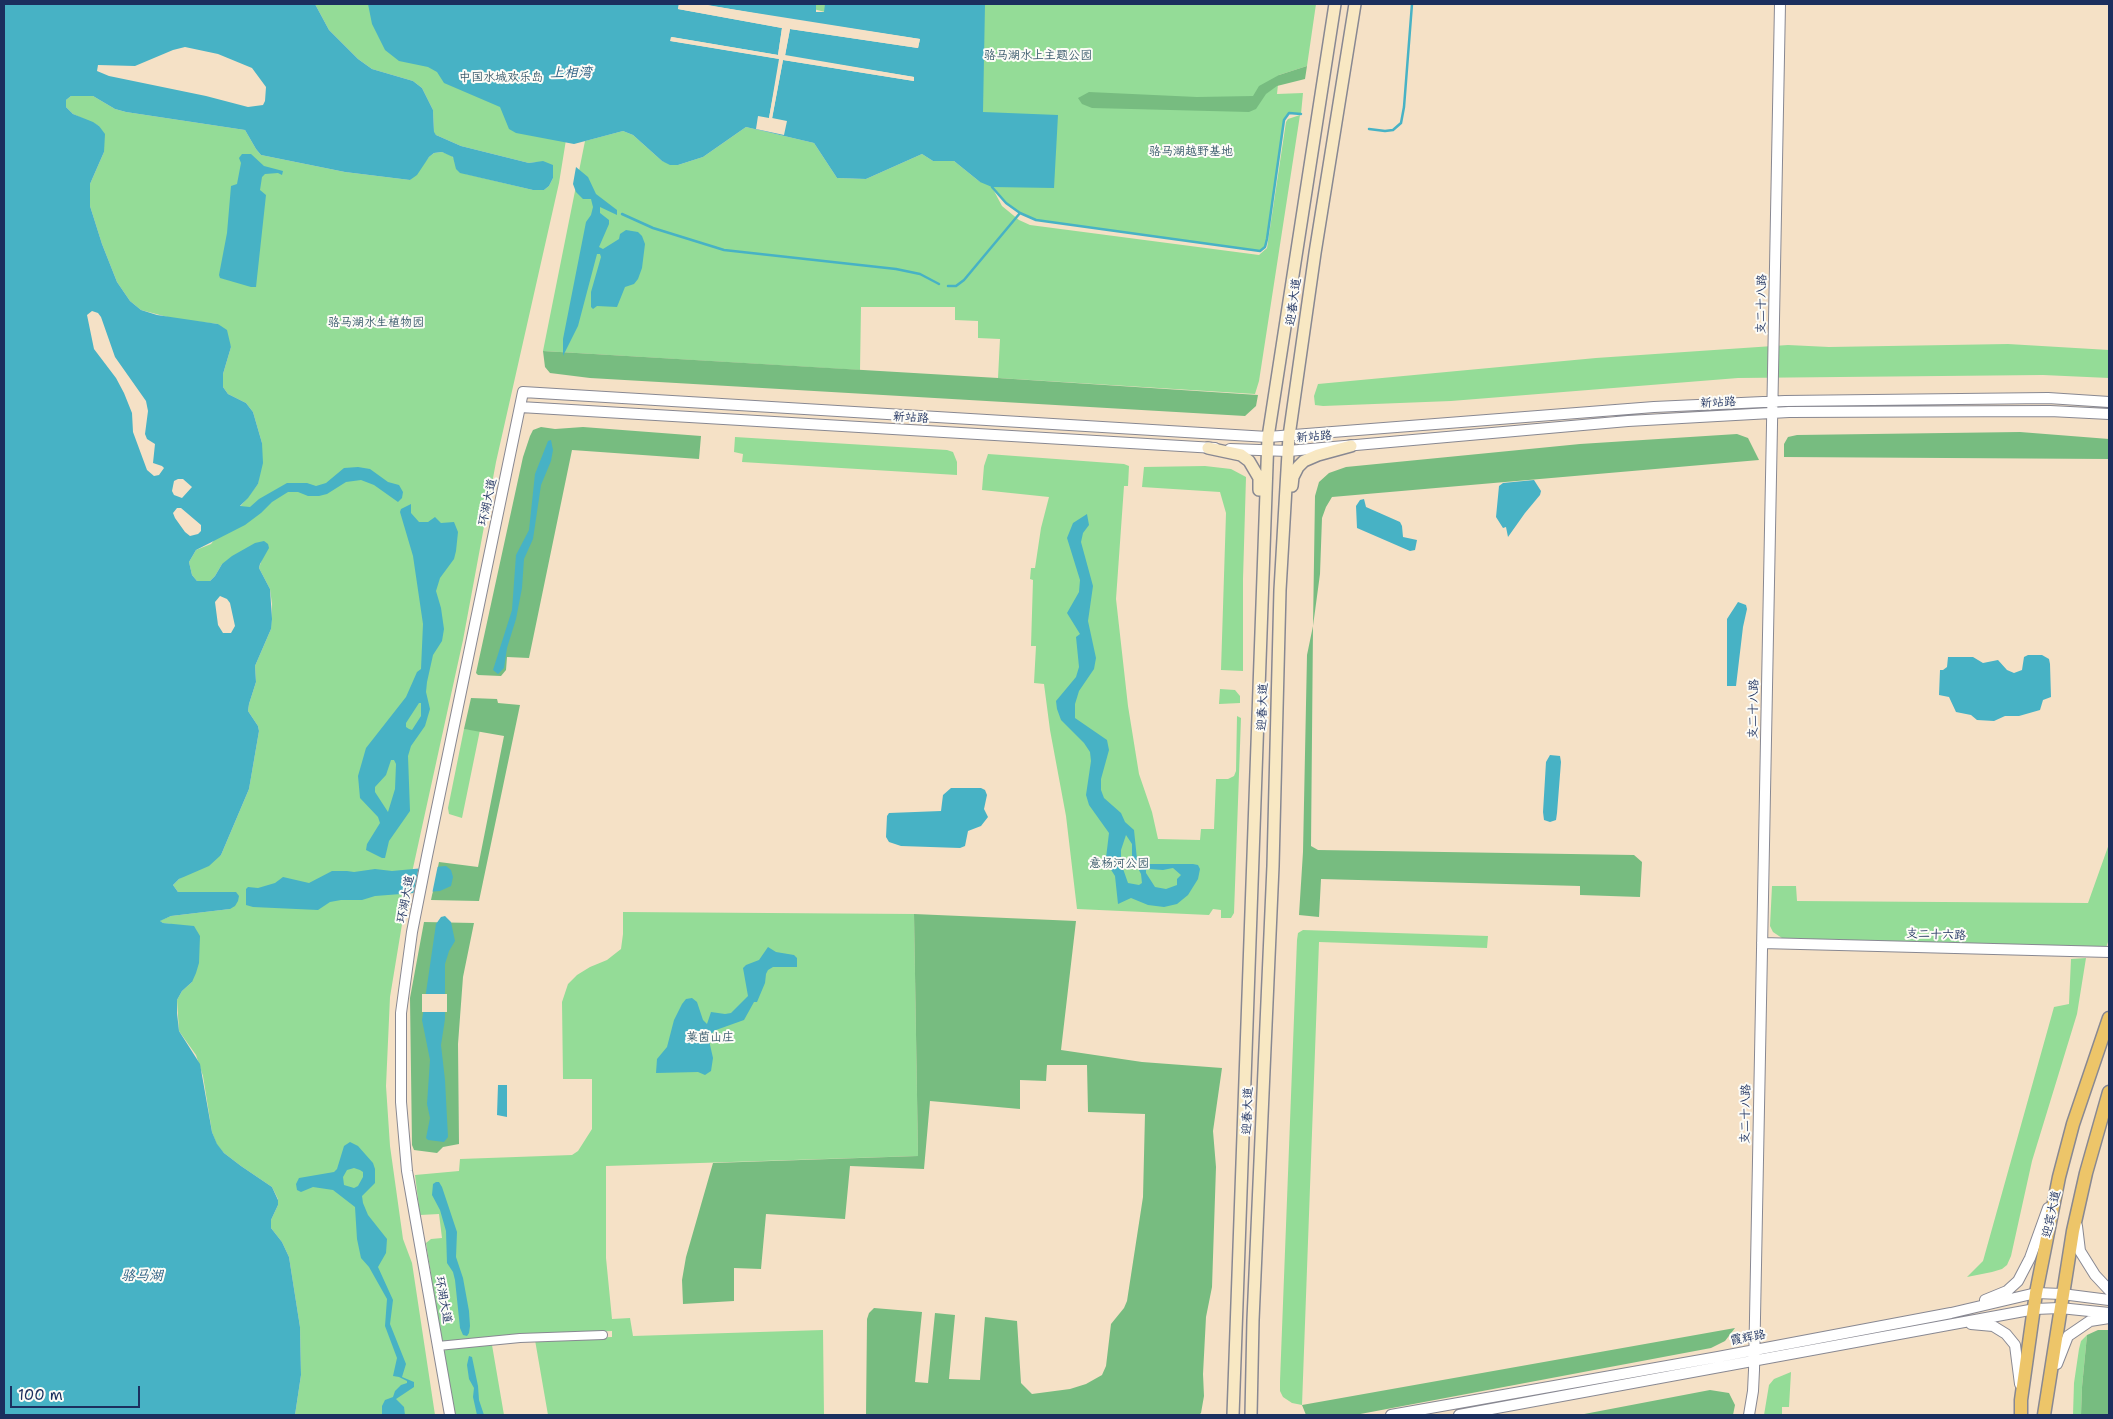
<!DOCTYPE html>
<html>
<head>
<meta charset="utf-8">
<style>
	body { margin:0 }
	#map { position:relative; width:2113px; height:1419px; overflow:hidden; background:#f5e1c6; font-family:"Shantell Sans",sans-serif }
	canvas { display:block }
	.frame { position:absolute; inset:0; border:5px solid #1b2f5e; pointer-events:none }
	.scale { position:absolute; left:10px; top:1386px; width:130px; height:22px; box-sizing:border-box; border:2px solid #1b2f5e; border-top:0; padding-left:6px; font-size:15px; line-height:18px; white-space:nowrap; color:#1b2f5e; -webkit-text-stroke:4px #fdfcf7; paint-order:stroke }
</style>
</head>
<body>
<div id="map">
<canvas width="2113" height="1419"></canvas>
<div class="frame"></div>
<div class="scale">100 m</div>
</div>
<script>
const ctx = document.querySelector('canvas').getContext('2d');
ctx.lineJoin = 'round';
function fillPath(path, color) { ctx.fillStyle = color; ctx.fill(path, 'evenodd'); }
const toPath = rows => new Path2D(rows.map(r => 'M' + r).join(''));
function trace(path, color, width, dash) { ctx.strokeStyle = color; ctx.lineWidth = width; ctx.lineCap = dash ? 'butt' : 'round'; ctx.setLineDash(dash || []); ctx.stroke(path); }
function drawText(font, color, halo, rows, align = 'center') {
  ctx.font = font + ' "Shantell Sans","LXGW WenKai TC",sans-serif'; ctx.lineWidth = 4; ctx.setLineDash([]); ctx.textBaseline = 'middle'; ctx.strokeStyle = halo; ctx.fillStyle = color; for (const [text, x, y, turn = 0] of rows) {
    ctx.save(); ctx.translate(x, y); ctx.rotate((+turn || 0) * Math.PI / 180); ctx.textAlign = isNaN(turn) ? turn : align; if (halo) ctx.strokeText(text, 0, 0); ctx.fillText(text, 0, 0); ctx.restore();
  }
}
fillPath(toPath([
	[315,4,588,4,559,183,496,462,463,640,406,900,390,997,386,1086,390,1146,403,1239,412,1263,435,1415,295,1415,301,1375,300,1327,289,1257,282,1242,271,1228,271,1220,278,1205,278,1199,272,1187,241,1166,224,1153,217,1145,212,1132,203,1076,196,1055,179,1031,177,1000,182,991,192,982,171,924,163,923,159,921,171,916,230,909,229,892,178,892,173,885,179,879,221,855,249,789,259,731,258,726,248,711,249,704,256,682,255,666,271,629,272,604,270,589,259,568,263,556,222,564,215,576,210,581,203,582,197,581,192,575,189,562,196,550,211,544,258,484,262,443,253,412,246,403,228,394,223,387,223,374,231,347,218,324,175,319,141,310,130,301,117,282,102,244,90,206,90,184,104,152,99,126,73,114,66,107,66,100,71,96,80,94,93,96,115,109,126,112,245,130,256,149,261,155,345,172,410,180,429,157,434,153,442,152,451,155,466,174,533,190,544,190,549,186,553,178,538,162,529,163,461,146,436,135,434,133,433,110,422,88,413,81,372,69,358,59,329,30],
	[794,4,1316,4,1307,66,1279,75,1277,94,1303,93,1301,114,1289,113,1284,120,1267,238,1265,247,1260,251,1036,220,1020,213,1006,203,993,189,1002,206,1019,220,1030,225,1259,255,1267,248,1286,122,1288,119,1300,115,1259,381,1255,394,998,378,1000,339,978,338,978,321,955,320,955,307,861,307,860,370,543,351,585,141,623,131,633,135,662,161,678,165,703,157,746,127,814,143,837,178,866,179,922,154,933,161,954,161,980,182,984,8,825,12],
	[2008,344,2109,350,2109,378,2043,375,1738,378,1451,401,1323,406,1315,405,1314,396,1318,384,1596,358,1788,345,1829,347],
	[735,437,947,450,953,452,957,462,957,475,742,462,743,454,734,452],
	[988,454,1124,464,1129,466,1128,486,1124,486,1116,599,1128,706,1139,774,1152,812,1158,839,1200,840,1201,829,1214,829,1216,779,1228,779,1234,776,1236,771,1237,716,1241,718,1234,913,1231,918,1221,918,1221,910,1213,909,1209,915,1077,909,1066,816,1050,730,1044,684,1034,683,1036,646,1031,646,1033,580,1030,579,1031,568,1035,568,1041,528,1049,497,982,490,984,466],
	[1205,466,1231,469,1246,477,1243,579,1243,671,1221,670,1226,513,1220,492,1142,487,1144,467],
	[1220,689,1235,690,1240,696,1240,703,1219,704],
	[464,729,480,730,462,818,449,814,448,808],
	[2109,844,2109,939,2106,948,1782,938,1773,932,1770,926,1772,886,1796,886,1797,901,2088,903],
	[623,912,914,914,918,1156,606,1166,606,1258,612,1319,630,1318,633,1336,823,1330,824,1415,548,1415,535,1340,612,1337,612,1331,509,1336,445,1343,441,1338,426,1243,431,1239,442,1238,439,1214,420,1215,415,1175,459,1171,460,1159,572,1155,578,1151,592,1129,592,1079,563,1079,562,1002,568,984,577,975,590,967,607,960,621,949,623,934],
	[1303,930,1488,936,1487,948,1319,942,1302,1405,1292,1403,1283,1397,1280,1391,1280,1381,1297,940,1298,933],
	[2086,958,2077,1014,2032,1161,2011,1256,2007,1265,2002,1269,1992,1272,1967,1277,1983,1261,2054,1007,2069,1004,2071,959],
	[2087,1335,2082,1387,2081,1415,2073,1415,2074,1383,2079,1349,2081,1341],
	[492,1345,504,1415,454,1415,443,1351,456,1347],
	[1791,1372,1789,1407,1782,1407,1782,1415,1764,1415,1769,1385,1774,1379]
]), '#94dc97');
fillPath(toPath([
	[1307,66,1305,79,1277,86,1266,94,1256,109,1249,112,1092,108,1082,104,1078,98,1089,92,1197,97,1253,96,1259,86,1279,75],
	[543,351,998,378,1258,395,1256,406,1245,416,590,378,550,373,545,367],
	[541,427,555,429,583,427,701,436,699,459,572,450,529,658,507,657,506,670,501,676,478,675,476,673,523,457,530,436,533,430],
	[2020,432,2109,439,2109,459,1784,457,1784,444,1788,437,1797,435],
	[1737,434,1748,438,1759,460,1332,497,1326,507,1322,518,1320,574,1313,626,1311,846,1318,850,1634,855,1642,862,1640,897,1580,895,1580,886,1321,879,1319,917,1299,915,1303,852,1307,655,1313,626,1315,496,1319,482,1329,473,1346,467,1580,444],
	[471,698,497,699,498,703,520,705,479,901,431,900,439,862,478,867,504,736,464,729],
	[914,914,1076,921,1061,1050,1142,1062,1222,1068,1213,1131,1216,1167,1212,1287,1206,1317,1203,1374,1204,1396,1201,1413,1199,1415,866,1415,867,1319,869,1313,874,1308,922,1312,915,1382,928,1383,935,1313,955,1315,949,1379,980,1380,985,1317,1017,1321,1021,1383,1032,1394,1070,1389,1086,1384,1102,1375,1106,1366,1111,1324,1124,1308,1127,1301,1143,1197,1145,1114,1088,1112,1087,1065,1047,1065,1046,1081,1020,1080,1020,1109,930,1101,924,1169,850,1166,845,1219,766,1214,761,1269,734,1268,734,1301,683,1304,682,1280,686,1257,713,1163,918,1156],
	[424,922,474,923,463,977,458,1044,459,1144,443,1147,437,1153,414,1150,412,1145,410,998],
	[1735,1328,1725,1341,1711,1348,1355,1415,1306,1415,1302,1405],
	[2098,1330,2109,1330,2109,1415,2081,1415,2082,1387,2087,1335],
	[1710,1390,1729,1393,1735,1405,1733,1415,1579,1415]
]), '#77bc80');
fillPath(toPath([
	[4,4,315,4,329,30,358,59,372,69,413,81,422,88,433,110,434,132,436,135,461,146,529,163,543,161,553,165,553,178,549,186,544,190,533,190,460,173,456,169,453,157,442,152,434,153,429,157,417,175,410,180,345,172,261,155,256,149,245,130,126,112,115,109,93,96,71,96,66,100,66,107,73,114,93,122,99,126,105,134,104,152,90,184,90,206,102,244,117,282,130,301,141,310,157,315,218,324,227,330,231,347,223,374,223,387,228,394,246,403,253,412,262,443,263,463,258,484,248,498,240,506,250,507,259,499,287,483,307,483,316,486,326,483,344,468,358,467,370,469,388,482,399,485,403,492,402,498,398,502,374,485,361,480,346,482,327,494,319,496,308,496,298,492,288,492,272,502,261,513,245,525,196,550,189,562,192,575,197,581,210,581,215,576,222,564,232,556,255,543,264,541,268,544,269,548,260,564,259,568,270,589,272,619,271,629,255,666,256,682,249,704,248,711,258,726,259,731,249,789,221,855,209,866,179,879,173,885,178,892,236,892,239,896,238,901,235,906,230,909,171,916,160,921,163,923,194,926,200,936,199,963,196,973,192,982,182,991,177,1000,177,1013,179,1031,200,1064,212,1132,217,1144,224,1153,241,1166,272,1187,278,1200,278,1205,271,1220,271,1228,282,1242,289,1257,300,1327,301,1375,295,1415,4,1415],
	[185,47,218,54,252,68,266,87,265,101,263,105,248,107,206,96,109,76,97,71,98,65,135,66,173,50],
	[92,311,98,313,101,317,115,357,146,401,148,411,145,434,147,439,155,444,153,463,162,466,164,468,159,475,154,476,147,470,133,432,132,413,124,393,116,378,94,349,87,315],
	[178,479,183,479,192,487,182,498,174,495,172,491,174,481],
	[177,508,181,508,201,525,201,531,198,534,190,536,185,532,175,518,173,513],
	[220,596,227,599,230,603,235,626,231,633,223,633,218,625,215,602],
	[368,4,679,4,678,9,782,28,778,55,672,37,671,41,780,59,769,118,772,119,783,60,914,81,914,77,785,56,790,29,918,48,920,39,787,19,702,4,816,4,816,12,824,12,825,4,985,4,983,112,1058,115,1054,188,992,187,980,182,954,161,933,161,922,154,866,179,837,178,814,143,746,127,703,157,678,165,670,165,662,161,633,135,623,131,574,144,516,133,509,129,500,107,444,83,437,72,428,67,399,61,385,50,372,24],
	[242,154,251,154,264,166,283,171,282,175,278,173,265,174,262,177,260,190,266,195,256,287,251,287,220,278,219,275,227,233,231,186,237,184,241,163,239,158],
	[576,167,588,177,596,194,617,210,617,215,600,207,600,213,609,220,609,224,599,247,603,249,619,239,620,234,626,230,638,232,642,236,645,244,642,268,638,279,634,284,625,287,617,307,597,306,593,309,591,307,591,292,601,257,600,254,597,254,578,326,563,356,563,339,586,222,591,215,593,207,591,199,583,199,576,192,573,184],
	[551,440,553,450,551,461,541,485,533,539,524,559,522,588,516,619,507,648,504,668,498,674,493,670,512,610,516,555,529,530,535,474,548,441],
	[1534,480,1541,491,1540,495,1525,513,1508,537,1506,527,1503,528,1496,517,1499,486,1503,483],
	[1364,499,1366,507,1400,522,1402,526,1403,537,1417,540,1415,550,1410,551,1357,528,1356,506,1360,500],
	[411,504,411,513,419,522,428,522,435,517,441,523,454,522,458,532,456,551,454,559,440,578,436,591,441,608,444,629,442,641,433,655,427,682,426,692,430,709,425,726,411,746,408,756,410,811,389,841,385,858,382,858,366,850,367,844,380,823,378,817,360,798,358,776,366,748,406,697,417,672,421,669,423,624,413,556,400,512,401,509],
	[419,703,421,703,421,716,412,730,409,729,406,727,406,723],
	[391,760,394,760,396,764,395,789,388,812,375,792,375,787,386,775],
	[1087,514,1089,525,1083,533,1081,542,1093,586,1088,621,1096,658,1094,669,1079,691,1075,704,1075,718,1107,740,1109,750,1101,779,1101,790,1104,798,1121,813,1125,822,1134,830,1137,859,1147,864,1193,864,1198,865,1200,869,1198,879,1188,895,1177,904,1164,907,1148,905,1131,898,1118,904,1115,876,1108,865,1106,858,1109,833,1089,805,1086,795,1091,761,1090,752,1084,743,1061,720,1057,709,1056,701,1076,677,1079,667,1076,637,1080,634,1067,613,1079,592,1080,580,1067,538,1073,523],
	[1126,835,1132,844,1132,857,1141,874,1142,883,1139,885,1128,883,1121,863,1121,850],
	[1173,868,1181,875,1177,879,1177,885,1166,889,1155,887,1146,873,1146,870,1149,869,1163,870],
	[1738,602,1746,605,1747,609,1743,627,1736,686,1727,686,1727,619],
	[2028,655,2042,655,2049,659,2050,664,2051,697,2043,700,2040,710,2019,716,2005,716,1994,721,1977,720,1971,715,1956,712,1949,697,1939,695,1940,670,1943,670,1947,667,1948,657,1973,657,1983,663,1998,660,2007,670,2014,673,2022,670,2024,657],
	[1550,755,1560,756,1561,762,1557,813,1556,820,1550,822,1544,820,1543,812,1546,762],
	[951,788,981,788,985,790,987,795,984,809,988,817,981,826,968,831,965,846,960,848,901,846,889,842,886,837,887,816,889,813,941,811,943,795],
	[446,866,451,870,453,877,451,886,440,891,375,896,362,900,341,900,330,902,318,910,253,907,246,905,246,889,248,887,258,888,275,883,283,877,309,883,332,871,347,871,354,872,375,869,392,871],
	[445,916,451,922,455,941,449,951,445,964,445,1019,441,1045,445,1080,448,1137,444,1142,428,1140,426,1138,430,1118,427,1104,430,1060,422,1020,436,924,441,917],
	[768,947,776,952,794,955,797,958,797,967,773,967,768,970,766,974,765,983,757,1002,754,1002,744,1020,716,1030,708,1036,713,1058,711,1071,705,1075,698,1072,656,1073,657,1059,667,1047,674,1020,682,1004,686,999,692,998,697,1002,703,1020,707,1024,711,1012,725,1014,731,1013,748,996,743,968,746,965,759,960],
	[498,1085,507,1085,507,1117,497,1115],
	[350,1142,358,1146,373,1163,375,1169,375,1183,362,1196,363,1203,368,1215,387,1239,386,1253,378,1267,393,1300,390,1324,406,1364,402,1377,414,1382,414,1387,396,1399,404,1407,405,1415,382,1415,382,1406,385,1400,393,1397,395,1391,401,1385,407,1383,407,1381,399,1377,393,1376,397,1358,385,1326,387,1299,369,1267,361,1258,357,1239,355,1207,333,1190,313,1187,301,1192,297,1190,296,1184,299,1178,334,1172,337,1169,344,1146],
	[354,1168,360,1170,363,1172,363,1177,358,1186,354,1188,344,1185,343,1177,347,1170],
	[436,1182,439,1182,442,1187,457,1232,456,1257,463,1278,469,1311,470,1326,469,1333,467,1336,463,1335,460,1328,455,1280,453,1272,447,1263,446,1231,440,1210,432,1195,433,1184],
	[469,1356,472,1357,478,1386,479,1400,484,1415,477,1415,473,1397,474,1388,469,1379,467,1365]
]), '#47b2c5');
fillPath(toPath([
	[679,4,681,4,681,7,783,26,785,28,780,57,781,58,783,57,787,28,789,26,916,45,917,41,786,22,701,6,699,4,920,39,918,48,790,29,785,55,914,77,914,81,783,60,772,118,787,121,784,135,756,129,758,116,769,118,779,59,670,41,671,37,778,55,782,28,678,9],
	[438,865,432,894,413,895,419,866],
	[422,994,447,994,447,1012,422,1012]
]), '#f5e1c6');
trace(toPath([
	[1369,129,1385,131,1393,130,1401,123,1404,107,1412,4],
	[992,187,1006,203,1020,213,1036,220,1260,251,1265,247,1267,239,1284,120,1289,113,1301,114],
	[622,214,653,228,724,250,896,269,920,274,939,284],
	[948,286,956,286,964,280,1020,213]
]), '#47b2c5', 2.5);
const minor = toPath([
	[438,1346,520,1338,603,1335]
]);
const tertiary = toPath([
	[520,407,1215,448],
	[1230,449,1288,451,1628,421,1789,412,2050,411,2109,414],
	[1762,943,2109,952],
	[2077,1226,2080,1251,2095,1275,2109,1290],
	[1985,1300,2007,1291,2018,1281,2030,1258,2048,1208],
	[1971,1324,1993,1326,2006,1334,2015,1345,2020,1384],
	[2057,1364,2068,1336,2090,1321,2109,1318],
	[450,1415,407,1171,401,1102,401,1013,412,932,427,856,523,392,1268,437,1654,407,1785,401,2048,398,2109,402],
	[1391,1415,1718,1357,1951,1313,2036,1293,2062,1294,2109,1300],
	[1459,1415,2035,1309,2060,1308,2109,1313],
	[1749,1415,1753,1391,1754,1370,1780,4]
]);
const secondary = toPath([
	[1208,448,1241,455,1249,461,1259,478,1259,490],
	[1292,486,1293,477,1298,467,1304,461,1318,455,1351,446],
	[1233,1415,1268,437,1335,4],
	[1251,1415,1253,1320,1273,866,1280,590,1289,436,1315,253,1355,4]
]);
const trunk = toPath([
	[2021,1415,2021,1400,2036,1293,2059,1177,2073,1124,2109,1018],
	[2044,1415,2073,1231,2086,1173,2109,1092]
]);
trace(minor, '#888892', 10);
trace(tertiary, '#888892', 12);
trace(secondary, '#888892', 14);
trace(trunk, '#888892', 15);
trace(minor, '#fff', 8);
trace(tertiary, '#fff', 10);
trace(secondary, '#f8e8c3', 11);
trace(trunk, '#edc569', 12);
drawText('12px', '#395a6c', '#fdfcf7', [
	["骆马湖水上主题公园",1038,56],
	["中国水城欢乐岛",501,78],
	["骆马湖越野基地",1191,152],
	["骆马湖水生植物园",376,323],
	["意杨河公园",1119,864],
	["莱茵山庄",710,1038]
]);
drawText('12px', '#1b2f5e', '#fdfcf7', [
	["迎春大道",1294,302,-82],
	["支二十八路",1762,304,-89],
	["新站路",1718,403,-3],
	["新站路",911,418,3],
	["新站路",1314,437,-4],
	["环湖大道",488,502,-78],
	["迎春大道",1263,707,-88],
	["支二十八路",1754,709,-89],
	["环湖大道",406,899,-79],
	["支二十六路",1936,935,2],
	["迎春大道",1248,1111,-88],
	["支二十八路",1746,1114,-89],
	["迎宾大道",2052,1214,-78],
	["环湖大道",443,1300,80],
	["霞辉路",1748,1338,-11]
]);
drawText('italic 14px', '#2a5d82', '#fdfcf7', [
	["上相湾",571,73],
	["骆马湖",142,1276]
]);
</script>
</body>
</html>
